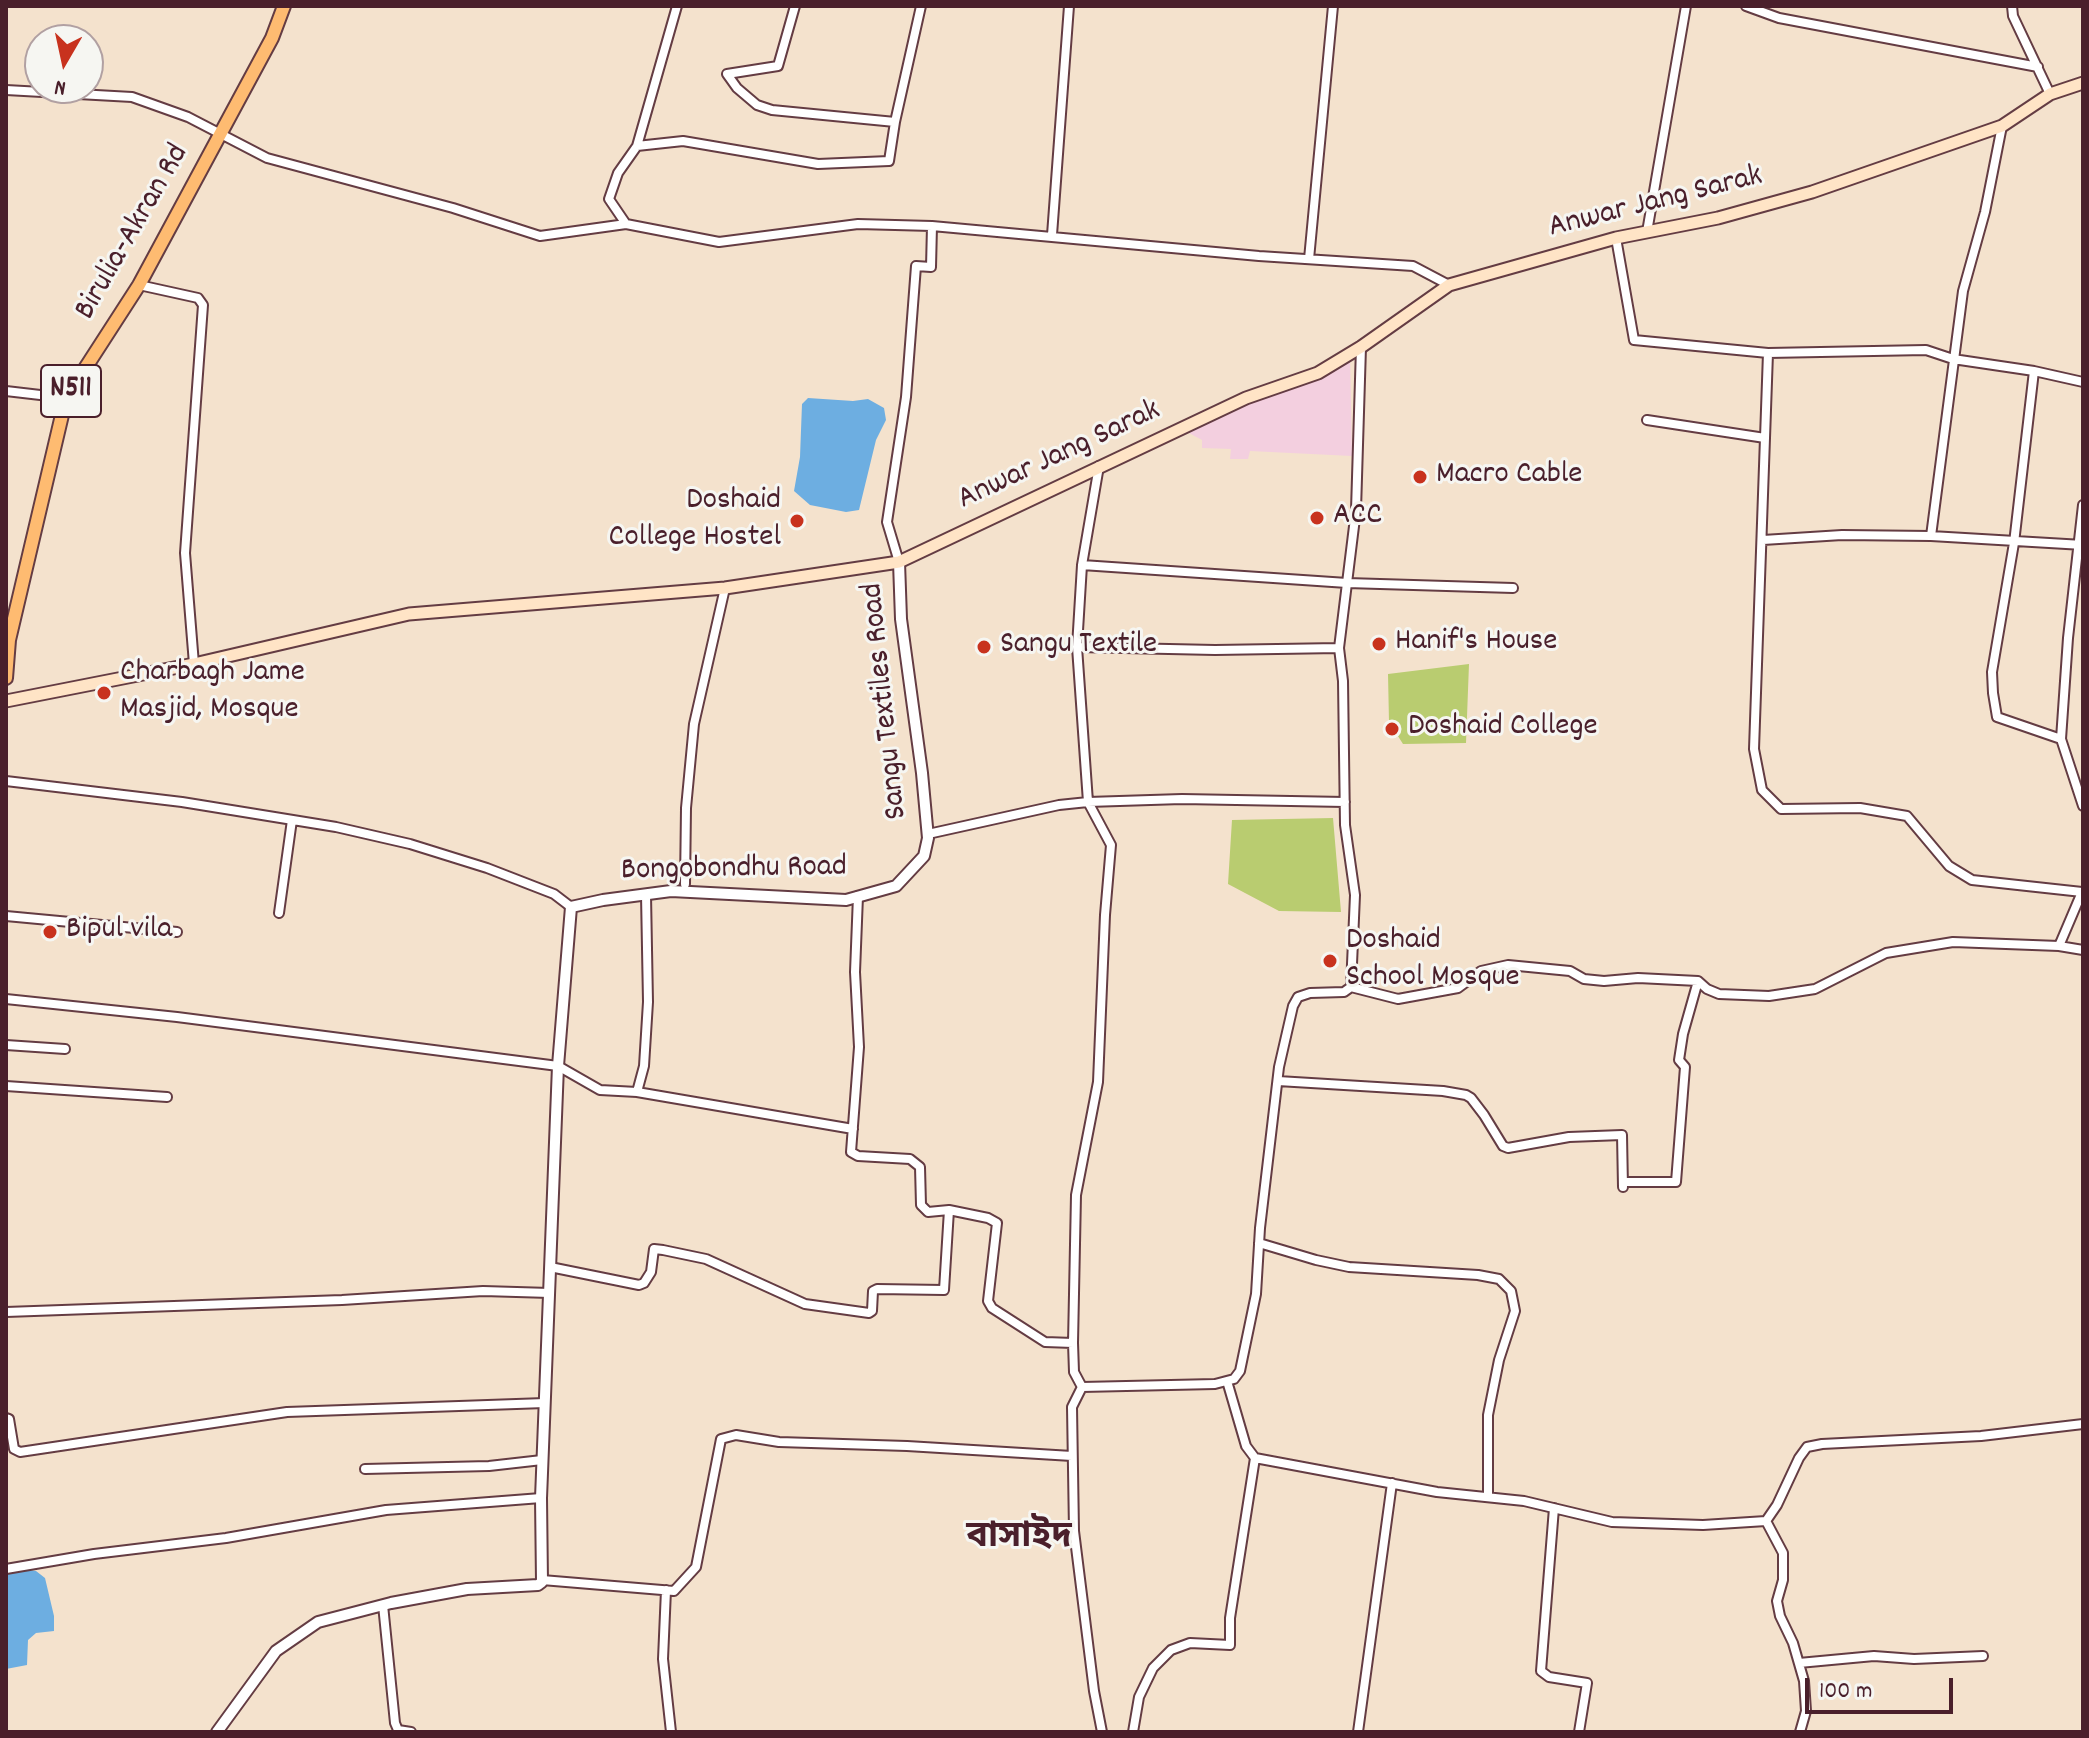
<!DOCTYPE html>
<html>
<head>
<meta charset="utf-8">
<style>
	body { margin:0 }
	#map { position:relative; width:2089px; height:1738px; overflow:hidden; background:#f4e2cd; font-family:Dekko,sans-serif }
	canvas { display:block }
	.frame { position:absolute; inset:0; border:8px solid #4a1f2b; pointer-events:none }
	.north { position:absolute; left:24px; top:24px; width:80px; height:80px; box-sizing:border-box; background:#f6f6f2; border:2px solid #b1a0a2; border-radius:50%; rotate:189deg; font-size:22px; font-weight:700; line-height:32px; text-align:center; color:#4a1f2b }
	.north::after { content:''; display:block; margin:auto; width:28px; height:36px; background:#c8321e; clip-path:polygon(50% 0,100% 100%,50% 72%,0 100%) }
	.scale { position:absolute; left:1805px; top:1678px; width:148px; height:36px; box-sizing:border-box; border:4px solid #4a1f2b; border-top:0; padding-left:10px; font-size:24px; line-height:28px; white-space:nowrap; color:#4a1f2b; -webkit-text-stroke:6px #f6f6f2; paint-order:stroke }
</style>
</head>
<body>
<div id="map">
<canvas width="2089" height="1738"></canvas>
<div class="frame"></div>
<div class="north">N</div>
<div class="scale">100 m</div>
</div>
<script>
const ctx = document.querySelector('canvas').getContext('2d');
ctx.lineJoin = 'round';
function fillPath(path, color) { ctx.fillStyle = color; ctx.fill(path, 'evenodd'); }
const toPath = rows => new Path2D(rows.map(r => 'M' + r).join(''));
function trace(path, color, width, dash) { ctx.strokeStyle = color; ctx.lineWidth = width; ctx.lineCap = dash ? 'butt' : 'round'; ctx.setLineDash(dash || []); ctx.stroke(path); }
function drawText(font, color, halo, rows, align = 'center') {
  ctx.font = font + ' Dekko,"Noto Sans Bengali",sans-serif'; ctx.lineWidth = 6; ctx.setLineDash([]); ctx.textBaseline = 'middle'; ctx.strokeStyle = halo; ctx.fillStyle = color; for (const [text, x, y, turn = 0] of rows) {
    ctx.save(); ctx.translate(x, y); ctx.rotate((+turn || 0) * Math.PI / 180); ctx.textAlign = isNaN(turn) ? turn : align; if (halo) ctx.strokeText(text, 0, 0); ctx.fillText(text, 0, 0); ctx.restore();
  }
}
fillPath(toPath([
	[1350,354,1352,456,1250,451,1248,459,1230,459,1231,449,1202,448,1202,440,1187,432,1212,417]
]), '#f3cfdf');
fillPath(toPath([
	[1469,664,1466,743,1403,744,1389,722,1388,674],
	[1333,818,1341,912,1279,911,1228,884,1232,820]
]), '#b9cc70');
fillPath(toPath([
	[808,398,853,401,868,399,884,408,886,420,876,440,859,510,846,512,810,505,794,491,800,457,802,404],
	[29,1570,36,1571,45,1578,54,1616,54,1631,36,1633,28,1640,27,1665,6,1669,6,1574]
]), '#6daee1');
const minor = toPath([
	[795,6,778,66,727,74,737,88,757,105,772,110,895,122],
	[1746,6,1779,18,2038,67],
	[2012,6,2013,16,2050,94],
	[6,90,132,97,188,117,267,158,453,208,540,236,626,224,719,242,858,224,932,226,1259,256,1413,266,1449,285],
	[637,146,677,6],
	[626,224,609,199,618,173,637,146,683,141,818,164,889,161,895,122,921,6],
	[1647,232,1686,6],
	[1052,235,1069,6],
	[1616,238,1634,340,1768,353,1926,350,1953,359,2034,371,2083,382],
	[1309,259,1333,6],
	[139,285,198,298,203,305,185,553,194,664],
	[1768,353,1754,749,1762,790,1781,809,1860,808,1907,816,1949,866,1972,880,2082,892,2059,946],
	[2034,371,2014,543,1992,672,1993,693,1997,717,2061,739],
	[6,391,66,398],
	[1647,420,1765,438],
	[2083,505,2068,638,2061,739,2083,806],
	[1931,536,1963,291,1985,212,2002,126],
	[1763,540,1842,535,1931,536,2083,545],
	[899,562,887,522,906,397,916,266,931,267,932,226],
	[1082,565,1347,583,1513,588],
	[1077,647,1215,650,1339,648],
	[6,781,182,802,336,827,410,844,487,868,554,894,571,907],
	[928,834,1059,805,1088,802,1182,799,1345,802],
	[685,884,686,808,694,724,725,588],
	[858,896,855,972,859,1047,851,1152,858,1156,910,1159,920,1167,921,1205,928,1212,949,1210,988,1218,997,1223,988,1301,992,1308,1045,1342,1073,1343],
	[279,913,292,820],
	[6,916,177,932],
	[1351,987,1398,999,1458,988,1481,971,1508,965,1570,971,1584,979,1604,981,1638,978,1698,981,1707,989,1719,994,1769,996,1815,989,1886,953,1953,942,2059,946,2083,950],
	[1351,987,1355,895,1345,825,1343,681,1339,648,1356,510,1361,347],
	[6,999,177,1017,558,1066,600,1090,637,1092,644,1066,648,1002,646,895],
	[6,1045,65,1049],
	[1278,1081,1443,1091,1466,1095,1471,1098,1484,1115,1503,1146,1508,1148,1569,1137,1622,1135,1623,1187],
	[6,1086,167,1097],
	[637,1092,853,1129],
	[1623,1182,1676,1182,1685,1067,1679,1060,1683,1034,1698,981],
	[1259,1243,1316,1260,1349,1267,1478,1275,1499,1279,1511,1291,1515,1311,1499,1360,1488,1415,1488,1497],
	[550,1267,639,1285,644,1283,651,1272,654,1249,663,1250,706,1259,805,1304,869,1313,872,1311,873,1291,877,1289,944,1290,949,1210],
	[6,1312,342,1300,483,1291,550,1293],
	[1227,1381,1246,1446,1255,1458,1437,1492,1524,1501,1612,1522,1703,1525,1766,1521,1777,1505,1799,1458,1807,1447,1822,1444,1981,1436,2083,1424],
	[1082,1387,1074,1372,1073,1343,1076,1195,1098,1082,1105,915,1111,845,1088,802,1077,647,1082,565,1099,466],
	[6,1418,9,1419,14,1449,20,1452,287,1412,545,1403],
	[365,1469,489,1466,542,1460],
	[1554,1508,1541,1671,1549,1677,1587,1683,1579,1732],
	[1766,1521,1783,1553,1783,1580,1777,1601,1780,1616,1793,1643,1804,1681,1806,1711,1800,1732],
	[6,1569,94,1554,226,1538,386,1510,541,1498],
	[542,1580,674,1591,696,1567,721,1439,736,1435,779,1442,907,1446,1072,1456],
	[666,1590,663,1659,671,1732],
	[383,1605,395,1723,398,1730,411,1732],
	[1799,1663,1874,1656,1914,1659,1983,1656],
	[1102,1732,1094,1691,1074,1531,1072,1407,1082,1387,1215,1384,1234,1379,1240,1371,1256,1294,1260,1228,1279,1067,1293,1006,1298,997,1310,993,1344,992,1351,987],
	[1133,1732,1139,1697,1153,1668,1171,1650,1190,1643,1230,1645,1230,1618,1255,1458],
	[1358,1732,1392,1483]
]);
const tertiary = toPath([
	[217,1732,276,1651,318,1622,391,1603,467,1589,538,1585,542,1582,541,1498,558,1066,571,907,603,900,671,891,846,900,896,886,924,856,928,838,922,773,901,619,899,562]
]);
const secondary = toPath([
	[6,701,194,664,409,614,725,588,899,562,1246,398,1318,373,1361,347,1449,285,1616,238,1718,218,1812,192,2002,126,2050,94,2083,83]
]);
const trunk = toPath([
	[6,678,9,640,66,398,139,285,272,38,284,6]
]);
trace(minor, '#643c43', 12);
trace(tertiary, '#643c43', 14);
trace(secondary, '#643c43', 15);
trace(trunk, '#643c43', 16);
trace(minor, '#fff', 8);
trace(tertiary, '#fff', 10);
trace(secondary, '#ffe4c6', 11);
trace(trunk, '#febb71', 12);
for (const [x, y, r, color] of [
	[1420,477,8,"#c8321e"],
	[1317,518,8,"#c8321e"],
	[797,521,8,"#c8321e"],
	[1379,644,8,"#c8321e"],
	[984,647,8,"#c8321e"],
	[104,693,8,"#c8321e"],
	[1392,729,8,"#c8321e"],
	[50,932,8,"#c8321e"],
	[1330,961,8,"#c8321e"]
]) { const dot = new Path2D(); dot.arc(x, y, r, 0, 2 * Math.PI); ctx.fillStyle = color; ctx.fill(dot); trace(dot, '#f6f6f2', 3); }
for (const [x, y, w] of [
	[71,391,60]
]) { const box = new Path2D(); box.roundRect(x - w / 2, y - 26, w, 52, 6); ctx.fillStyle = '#f6f6f2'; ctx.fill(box); trace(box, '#4a1f2b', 2); }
drawText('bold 30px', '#4a1f2b', null, [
	["N511",71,391]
]);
drawText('32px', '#4a1f2b', '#f6f6f2', [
	["Anwar Jang Sarak",1656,204,-14],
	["Birulia-Akran Rd",134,233,-60],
	["Anwar Jang Sarak",1060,457,-25],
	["Sangu Textiles Road",887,701,-96],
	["Bongobondhu Road",734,871,-1]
]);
drawText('32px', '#4a1f2b', '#f6f6f2', [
	["Macro Cable",1436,477],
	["Doshaid",781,503,"right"],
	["College Hostel",781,540,"right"],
	["ACC",1333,518],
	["Hanif's House",1395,644],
	["Sangu Textile",1000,647],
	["Charbagh Jame",120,675],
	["Masjid, Mosque",120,712],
	["Doshaid College",1408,729],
	["Bipul vila",66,932],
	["Doshaid",1346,943],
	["School Mosque",1346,980]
], 'left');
drawText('bold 36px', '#4a1f2b', '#f6f6f2', [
	["বাসাইদ",1019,1541]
]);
</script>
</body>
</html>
